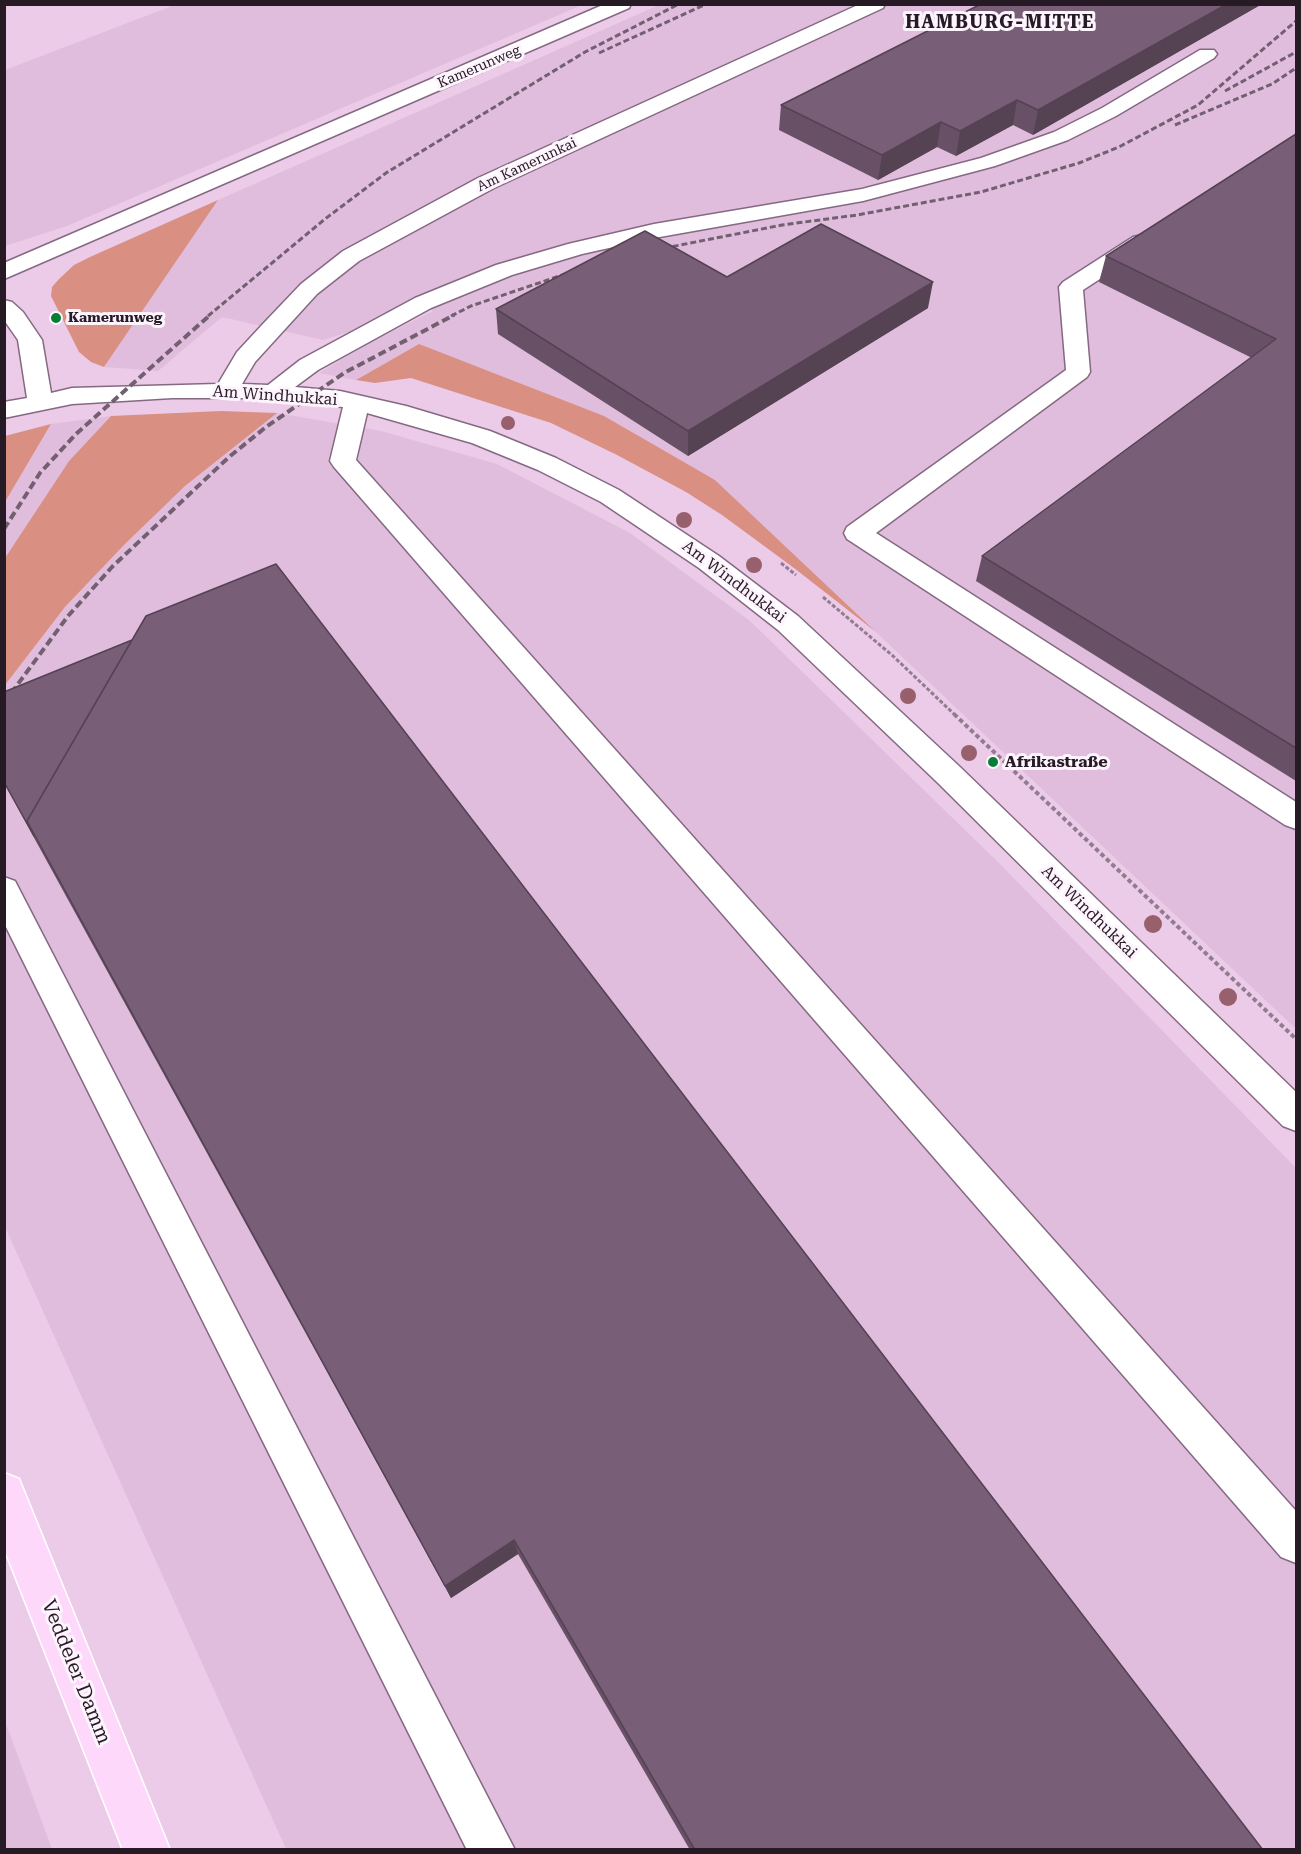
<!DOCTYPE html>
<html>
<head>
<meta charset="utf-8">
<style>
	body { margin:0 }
	#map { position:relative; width:1301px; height:1854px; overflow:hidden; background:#ebcbe8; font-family:"Roboto Serif",serif }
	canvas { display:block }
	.frame { position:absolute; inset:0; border:6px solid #261b25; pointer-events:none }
</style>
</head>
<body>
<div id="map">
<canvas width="1301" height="1854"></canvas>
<div class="frame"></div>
</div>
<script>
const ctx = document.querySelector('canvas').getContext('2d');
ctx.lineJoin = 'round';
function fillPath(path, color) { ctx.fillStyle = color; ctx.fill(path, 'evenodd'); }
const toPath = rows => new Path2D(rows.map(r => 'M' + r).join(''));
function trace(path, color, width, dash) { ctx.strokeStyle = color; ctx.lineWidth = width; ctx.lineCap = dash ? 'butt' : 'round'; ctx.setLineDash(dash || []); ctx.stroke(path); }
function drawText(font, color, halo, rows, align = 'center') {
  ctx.font = font + ' "Roboto Serif",serif'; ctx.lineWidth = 6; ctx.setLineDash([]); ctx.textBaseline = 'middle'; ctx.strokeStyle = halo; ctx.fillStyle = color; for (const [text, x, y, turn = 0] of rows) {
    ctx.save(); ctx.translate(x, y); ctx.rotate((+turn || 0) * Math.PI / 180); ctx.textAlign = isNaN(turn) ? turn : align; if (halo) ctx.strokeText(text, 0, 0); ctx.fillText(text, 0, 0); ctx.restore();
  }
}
fillPath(toPath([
	[177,4,582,4,582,5,67,226,5,246,5,70],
	[659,5,1296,5,1296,1029,715,480,419,344,356,380,319,373,369,343,433,311,415,298,349,332,323,340,222,317,158,371,104,367,218,200],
	[277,413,381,431,497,464,630,533,749,620,1002,866,1296,1168,1296,1849,286,1849,5,1227,4,685,65,607,125,544,185,486],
	[111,416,69,461,5,558,5,502,51,424],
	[5,1721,52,1849,5,1849]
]), '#e1bddd');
fillPath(toPath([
	[218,200,104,367,91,362,79,352,51,296,52,287,59,279,74,265,90,257],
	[419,344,604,416,715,480,876,632,794,568,722,515,686,492,617,455,551,423,411,378,375,383,356,380],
	[221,411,277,413,185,486,125,544,65,607,5,685,5,558,69,461,111,416],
	[51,424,5,502,5,436]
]), '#da8f83');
const minor = toPath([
	[605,4,631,4,629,8,4,279,4,263,605,4],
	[860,4,885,4,883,8,494,188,359,261,317,294,255,362,242,384,268,385,300,360,415,298,496,265,568,244,654,224,862,189,981,158,1054,132,1102,108,1200,50,1214,50,1217,54,1214,58,1116,116,1068,140,995,166,863,201,654,238,582,254,512,275,431,308,318,370,295,387,340,391,406,406,490,431,556,458,619,490,719,556,798,616,960,767,1296,1092,1296,1131,1283,1126,938,783,778,630,699,568,601,502,538,470,472,443,367,413,356,460,1296,1511,1296,1563,1281,1557,334,467,330,461,343,407,251,398,172,398,72,404,4,418,4,402,27,398,18,340,4,320,4,300,12,302,23,312,42,340,51,393,72,388,218,384,237,352,262,325,301,284,343,251,478,178,860,4],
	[1141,235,1149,237,1152,242,1149,247,1083,290,1090,372,1087,377,876,533,1296,802,1296,829,1285,825,847,539,844,533,847,527,1066,370,1059,287,1063,282,1133,237,1141,235],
	[4,877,15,881,515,1850,467,1850,4,923,4,877]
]);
const major = toPath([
	[4,1473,19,1479,170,1850,123,1850,4,1548,4,1473]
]);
trace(minor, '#856982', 3);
trace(major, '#fff', 3);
trace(toPath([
	[781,563,796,575],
	[823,597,893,656,955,715]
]), '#927c90', 3, [4, 2]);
trace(toPath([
	[954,714,1296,1039]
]), '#927c90', 4, [4.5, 3]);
fillPath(minor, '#fff');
fillPath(major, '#fed8fb');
trace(toPath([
	[599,53,706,4],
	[1225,91,1296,52],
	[1175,125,1272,84,1296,68],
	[655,250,782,225,857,215,981,192,1079,163,1119,147,1198,105,1296,21],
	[208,316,325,219,386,173,585,52,679,4],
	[451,316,471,306,577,270]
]), '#725f70', 3, [6, 3]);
trace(toPath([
	[4,529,40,473,76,434,210,315],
	[4,703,68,616,112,567,229,457,266,427,344,373,454,315]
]), '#725f70', 4, [8, 4]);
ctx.fillStyle = '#97606c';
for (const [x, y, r] of [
	[508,423,7],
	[684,520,8],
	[754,565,8],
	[908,696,8],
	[969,753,8],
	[1153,924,9],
	[1228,997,9]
]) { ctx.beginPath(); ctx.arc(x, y, r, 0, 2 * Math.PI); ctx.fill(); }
fillPath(toPath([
	[1262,4,1033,135,1013,125,956,156,937,147,878,180,779,130,781,105],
	[1296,134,1296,781,976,581,982,556,1252,358,1099,282,1106,256],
	[727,277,928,308,688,456,498,334,496,309],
	[4,783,1263,1850,690,1850,518,1554,451,1598]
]), '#685166');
fillPath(toPath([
	[1227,4,1262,4,1033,135,1038,110],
	[1017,100,1013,125,956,156,960,131],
	[941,122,937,147,878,180,882,155],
	[933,282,928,308,688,456,688,431],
	[514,1540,518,1554,451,1598,445,1586]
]), '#554253');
const building = toPath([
	[981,4,1227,4,1038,110,1017,100,960,131,941,122,882,155,781,105,981,4],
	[1296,134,1296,748,982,556,1276,339,1106,256,1296,134],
	[821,224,933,282,688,431,496,309,645,231,727,277,821,224],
	[276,564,1263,1850,695,1850,514,1540,445,1586,27,821,146,616,276,564],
	[132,640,27,821,34,836,4,782,4,692,132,640]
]);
fillPath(building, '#795e77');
trace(building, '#554253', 1.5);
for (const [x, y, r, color] of [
	[56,318,6,"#067e35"],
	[993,762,6,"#067e35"]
]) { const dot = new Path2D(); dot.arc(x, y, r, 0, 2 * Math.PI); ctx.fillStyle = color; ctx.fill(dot); trace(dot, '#fef4fd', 2); }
drawText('14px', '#261b25', '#fef4fd', [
	["Kamerunweg",479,67,-23],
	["Am Kamerunkai",527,165,-25]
]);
drawText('bold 14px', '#261b25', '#fef4fd', [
	["Kamerunweg",68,318]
], 'left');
drawText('16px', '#261b25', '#fef4fd', [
	["Am Windhukkai",275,396,4],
	["Am Windhukkai",734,582,37],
	["Am Windhukkai",1089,912,44]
]);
drawText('bold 16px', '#261b25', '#fef4fd', [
	["Afrikastraße",1005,762]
], 'left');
ctx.letterSpacing = '1.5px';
drawText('bold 18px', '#261b25', '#fef4fd', [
	["HAMBURG-MITTE",1000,23]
]);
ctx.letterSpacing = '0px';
drawText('20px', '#261b25', '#fef4fd', [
	["Veddeler Damm",76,1672,68]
]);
</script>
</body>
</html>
